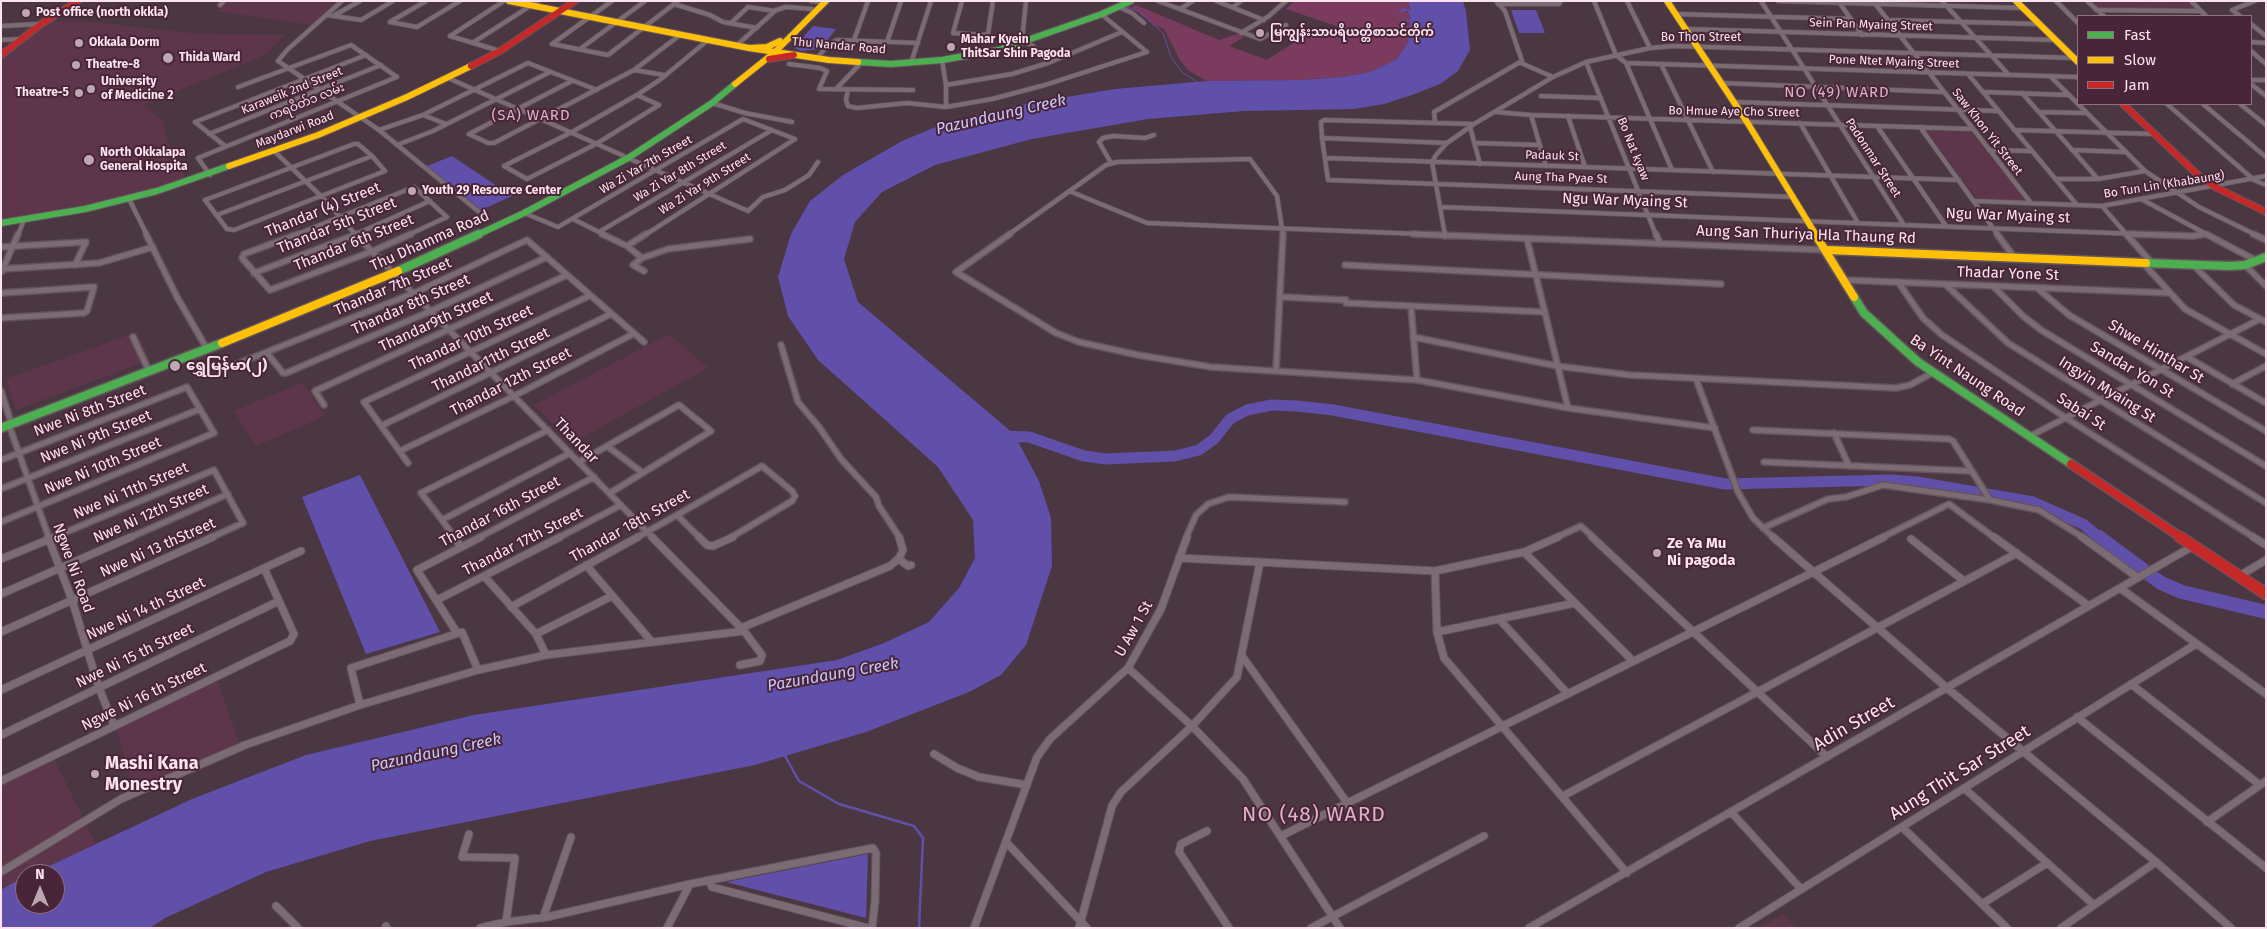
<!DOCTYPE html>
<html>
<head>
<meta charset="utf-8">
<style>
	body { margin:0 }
	#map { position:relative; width:2267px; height:929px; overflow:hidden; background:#4b3742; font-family:"Fira Sans",sans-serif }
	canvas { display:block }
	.frame { position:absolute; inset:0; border:2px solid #fce4ef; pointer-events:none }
	.legend { position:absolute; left:2077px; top:15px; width:175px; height:90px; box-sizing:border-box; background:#482538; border:1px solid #907181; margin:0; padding:6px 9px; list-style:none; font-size:15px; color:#fce4ef }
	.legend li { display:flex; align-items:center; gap:10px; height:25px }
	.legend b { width:25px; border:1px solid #907181 }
	.north { position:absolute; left:15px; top:864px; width:50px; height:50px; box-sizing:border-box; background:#482538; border:1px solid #907181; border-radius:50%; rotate:0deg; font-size:14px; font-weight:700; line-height:20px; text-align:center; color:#fce4ef }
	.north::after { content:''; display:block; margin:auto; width:18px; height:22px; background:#bea7b2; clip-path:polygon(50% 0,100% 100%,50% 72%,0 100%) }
</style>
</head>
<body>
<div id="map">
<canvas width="2267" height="929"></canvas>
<div class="frame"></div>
<ul class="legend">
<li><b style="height:6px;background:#4caf50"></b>Fast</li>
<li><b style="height:6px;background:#ffc107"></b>Slow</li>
<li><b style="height:6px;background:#c62828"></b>Jam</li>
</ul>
<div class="north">N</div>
</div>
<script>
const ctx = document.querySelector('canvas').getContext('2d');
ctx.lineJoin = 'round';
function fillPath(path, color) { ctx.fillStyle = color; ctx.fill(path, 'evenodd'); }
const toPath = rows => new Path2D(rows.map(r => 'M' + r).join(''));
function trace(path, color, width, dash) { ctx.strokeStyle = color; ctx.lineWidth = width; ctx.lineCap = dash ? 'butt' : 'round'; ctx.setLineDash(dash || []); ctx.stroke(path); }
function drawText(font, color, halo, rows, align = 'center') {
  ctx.font = font + ' "Fira Sans","Noto Sans Myanmar",sans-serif'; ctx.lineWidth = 4; ctx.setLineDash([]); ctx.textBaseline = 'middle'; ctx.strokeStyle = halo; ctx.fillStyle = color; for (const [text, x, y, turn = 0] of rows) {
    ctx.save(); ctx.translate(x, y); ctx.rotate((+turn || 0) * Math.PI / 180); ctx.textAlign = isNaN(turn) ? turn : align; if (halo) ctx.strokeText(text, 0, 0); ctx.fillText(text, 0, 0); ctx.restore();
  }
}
fillPath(toPath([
	[227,1,340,1,312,25,216,11],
	[2090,1,2188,1,2194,9,2097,9],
	[43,21,94,22,200,34,285,35,265,55,144,105,164,122,167,141,186,180,87,207,1,221,1,53],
	[1925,129,1970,131,2027,202,1977,199],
	[137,332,150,360,16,410,6,379],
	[669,334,708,368,572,443,534,405],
	[302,383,325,416,256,446,234,411],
	[217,680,240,745,134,789,116,728],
	[54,759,96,844,32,874,25,874,25,877,1,890,1,784],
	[1783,914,1797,928,1760,928]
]), '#5e364c');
fillPath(toPath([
	[1294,1,1408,1,1411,10,1404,8,1397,11,1405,11,1410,13,1411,19,1402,19,1410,21,1408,42,1397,59,1370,72,1343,77,1300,80,1207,81,1188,70,1180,60,1164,29,1155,25,1131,7,1136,5,1219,40,1237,34,1244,37,1229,46,1267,60,1315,29,1336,33,1342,28,1286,9]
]), '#7b3b5f');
fillPath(toPath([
	[1408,1,1463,1,1466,12,1470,50,1458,71,1440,84,1412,95,1384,104,1354,109,1244,111,1148,119,1032,139,935,165,882,192,855,222,844,259,858,302,1014,434,1039,481,1051,518,1052,566,1026,645,1001,675,969,692,866,732,755,765,370,841,266,872,165,918,150,928,1,928,1,890,11,884,25,877,25,904,55,904,55,874,32,874,192,799,306,755,474,715,837,660,884,643,929,622,959,588,975,558,973,520,938,467,818,360,788,316,778,277,791,234,810,201,843,175,902,141,950,121,1030,103,1115,89,1207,81,1300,80,1343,77,1370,72,1397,59,1408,42,1410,21,1397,20,1411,19,1408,11,1397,12,1403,8,1411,10],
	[1511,10,1536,10,1545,33,1519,33],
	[813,26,836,29,821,49,802,51,794,48],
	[452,156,512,196,481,210,427,166],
	[360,475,440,632,366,654,302,497],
	[868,854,866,918,726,882]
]), '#6050aa');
trace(toPath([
	[1124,6,1138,11,1163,33,1171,57,1182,72,1197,82]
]), '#6050aa', 1);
trace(toPath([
	[784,754,799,781,839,804,914,826,923,838,919,928]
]), '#6050aa', 2.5);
trace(toPath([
	[1001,436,1029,437,1084,456,1106,459,1175,456,1199,450,1214,439,1230,419,1247,410,1272,405,1297,406,1333,410,1725,484,1891,480,1917,482,2033,502,2083,524,2100,538]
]), '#6050aa', 11);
trace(toPath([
	[2099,537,2161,583,2182,592,2266,612]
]), '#6050aa', 14);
const streetFar2 = toPath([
	[342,1,287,50,278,61,379,130,478,211],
	[811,1,819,2],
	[962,1,953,33,984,35,988,34,993,1],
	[1026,1,1022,40,1033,46,1048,63],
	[1158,1,1260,39,1286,25],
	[1216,1,1264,20],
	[1594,1,1616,55,1626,63,1672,170],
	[1627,1,1650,48],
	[1761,1,1904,225],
	[1778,1,2023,8],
	[1873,1,2031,203],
	[1942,1,2009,75],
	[2056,1,2078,23],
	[2087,1,2104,16],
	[2191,1,2206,16],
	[1839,2,1862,35],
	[674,4,710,15,723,22,757,28],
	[1498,4,1559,4,1561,1],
	[220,5,224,1],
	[1119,7,1132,13,1144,23],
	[1233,7,1241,1],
	[1180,9,1193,1],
	[2096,10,2199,11],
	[1675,14,1851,19],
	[327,15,361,20,393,1],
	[333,16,360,1],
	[2240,16,2232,10,2255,1],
	[1887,20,2040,24],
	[390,22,417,27,460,1],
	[390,22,426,1],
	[731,23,748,7,775,11],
	[2251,24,2266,36],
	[1,26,41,24],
	[1685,29,2056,40],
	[1241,33,1269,16,1286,1],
	[450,36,504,1],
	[450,36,500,51],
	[1,40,21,39],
	[854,40,868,1],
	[474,42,538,1],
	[887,42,901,1],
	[2251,42,2266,43],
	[552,44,608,55,678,1],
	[552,44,612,1],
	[736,46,776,10,786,7,812,9],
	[580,49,645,1],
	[2251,51,2266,64],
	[817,58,829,44,837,40,918,43],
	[942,60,946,85,946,107],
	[1586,62,1656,235],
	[911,63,931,1],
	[1521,63,1553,77],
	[1626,63,2078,77],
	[789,64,820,68,827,71,819,89,913,90],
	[1661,64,1713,172],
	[634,70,664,75],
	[1968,74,2077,205],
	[2051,77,2145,171,2199,207,2256,235],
	[448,78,624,156],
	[2251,80,2266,80],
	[1721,83,1944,92],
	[2251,84,2266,96],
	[946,85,1012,74,1048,63,1122,32],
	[836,89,861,63],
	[848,90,846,100,848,106,857,108,907,103,946,107,992,99,1045,85,1147,52,1101,14],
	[1983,92,2069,95],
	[2022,93,2098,179],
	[1541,96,1601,98],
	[1733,102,1998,111],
	[712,103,745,113,792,122],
	[2167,104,2254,180,2266,185],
	[2203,104,2266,157],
	[2240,104,2266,125],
	[1496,112,1531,115,1973,129],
	[2039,112,2086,113],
	[423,115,446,124],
	[1531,115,1546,166],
	[1568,116,1585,167],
	[1435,121,1434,112,1522,61,1505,11,1496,1],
	[1800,123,1858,223],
	[1474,124,1324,120,1321,122,1322,138,1328,180,1794,197],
	[1877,126,1946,226],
	[1470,127,1480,164],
	[1920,127,1998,235],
	[379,130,423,115,528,63,597,90],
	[2014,130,2155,134],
	[209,134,381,65],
	[469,134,488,143,494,143,634,70,680,35],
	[469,134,572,81],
	[1322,138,1447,143],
	[1475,143,1540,145],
	[354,144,358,144,372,156,385,171,234,230,227,229,205,200,354,144],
	[397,145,433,131,550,72],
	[225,146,195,122,366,55],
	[1989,150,2031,151],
	[2072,150,2124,152],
	[274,151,322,197,356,235],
	[628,158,748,211,763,197,785,190,809,175,818,162],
	[1325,158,1959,180],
	[1111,163,1099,142,1103,138,1113,136,1145,138,1154,135],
	[504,166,572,132,637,95,661,79,708,40],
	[504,166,527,179,596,144,659,105,637,95],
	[210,175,198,158,397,77,351,45,238,87],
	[2056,179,2098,179,2145,171],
	[1069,191,1147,223,1445,235],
	[129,199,147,235],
	[2143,200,2208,235],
	[1974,201,2102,206,2266,176],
	[2102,206,2127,235],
	[1440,207,2163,235],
	[524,213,558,227,743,119,795,139,645,235],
	[217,215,372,156],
	[573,219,605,235],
	[599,232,772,130],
	[18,235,24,220],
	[295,235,414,187,447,217,408,235],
	[354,235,430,201],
	[1008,235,1106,165,1117,162,1250,159,1277,196,1283,235],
	[1445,235,1432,162,1436,155,1447,143,1474,124,1553,77,1586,62,1650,48,1674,46,2076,58],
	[2200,235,2205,234]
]);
const streetFar1 = toPath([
	[146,234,177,297,207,349],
	[298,234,244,254,242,258,270,290,373,251,411,234],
	[355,234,653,538],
	[602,234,627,246,642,258],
	[1010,234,956,272,1056,333,1079,342,1138,355,1211,367,1417,380,1568,408,1715,428],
	[1413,234,1827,250],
	[1445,234,1445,236],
	[1656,234,1660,244],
	[1997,234,2014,257],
	[2126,234,2151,262],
	[2130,234,2193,236,2205,234],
	[2206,234,2257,261],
	[2253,234,2266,240],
	[1527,239,1568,408],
	[627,246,646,234],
	[1,247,86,242,75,265],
	[2143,263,2185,309,2266,354],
	[2192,264,2234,305,2266,322],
	[1345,265,1721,284],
	[2245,265,2266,286],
	[1,269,99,263,153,247],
	[2,271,18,234],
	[644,271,633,265,642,258,668,249,750,239],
	[254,273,357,234],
	[1844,280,2170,293],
	[1898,282,1923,318,1942,335,2066,418,2255,538],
	[1945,284,2008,343,2266,503],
	[1993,286,2023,316,2041,330,2266,466],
	[2037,288,2069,315,2266,431],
	[1,293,94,287,87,311,84,313,1,318],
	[1281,297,1346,300],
	[1346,303,1545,312],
	[1411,307,1417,380],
	[133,337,147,367],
	[1413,337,1557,366,1630,375,1896,388,1910,385,1934,372],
	[781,345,798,402,819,427,841,459,876,497,879,506,900,538],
	[267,353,283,373,286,373,431,311,547,257],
	[2187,357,2266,403],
	[232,366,414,293,527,240,644,342],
	[1276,371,1283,234],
	[1696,379,1738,492,1753,518,1774,538],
	[2232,384,2266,366],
	[1,391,10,419,9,425,49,538],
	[324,405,315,391,567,275],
	[381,426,611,314],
	[548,430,421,493,442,520,570,453],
	[1753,430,1949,439,1953,441,1990,500],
	[1834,433,1849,466],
	[2030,436,2260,319],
	[607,446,643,473],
	[400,451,514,396,633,334],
	[1,460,187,387,214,433,1,522],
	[579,462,679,405,711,431,610,493],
	[1764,462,1971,471],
	[408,463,364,402,589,296],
	[1,489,200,409],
	[677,515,700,538],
	[677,515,762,466,792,491,795,496,792,501,730,538],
	[442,520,455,538],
	[1763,528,1828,499,1846,497,1883,485,1990,500,2039,510,2084,538],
	[52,538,214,470,243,523,210,538],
	[129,538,228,494],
	[478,538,594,477],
	[558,538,621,505],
	[636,538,677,515],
	[1186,538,1196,515,1208,504,1229,497,1345,502],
	[1555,538,1581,526,1594,538],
	[1881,538,1949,504,1995,538]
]);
const street = toPath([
	[48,537,72,600,99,688,114,725],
	[454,537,461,547],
	[652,537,744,631,762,655,760,661,740,665],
	[699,537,707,545,713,546,733,537],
	[1592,537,1827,757],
	[1773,537,1947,688,2156,862,2231,928],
	[1994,537,2089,606],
	[2082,537,2137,577],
	[2253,537,2266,545],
	[1911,539,1964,581],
	[1524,552,1633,661],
	[1179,558,1435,571,1524,552,1558,537],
	[1,559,55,537],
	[899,559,908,566,911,565],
	[586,565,652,642],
	[1435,571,1437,632,1444,658,1627,873],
	[484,576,536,634,546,655],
	[2239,576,2266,560],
	[2120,588,2266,694],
	[1,594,131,537],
	[437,600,560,537],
	[511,607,638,537],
	[1499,619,1568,694],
	[741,628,890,566,899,558,903,550,899,537],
	[1,632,213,537],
	[1437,632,1575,603],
	[457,633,417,570,481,537],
	[536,634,612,596],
	[1242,656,1348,804],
	[1128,668,1192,726,1243,779,1340,928],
	[2131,684,2260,785],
	[1,690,301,551],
	[360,705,351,668,462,632,478,670],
	[2077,717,2266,868],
	[1,735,279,601],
	[934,754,957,768,979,777,1027,785],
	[1,781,290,641,294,634,264,568],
	[1964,788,2094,905],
	[1563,796,2017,553],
	[1732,813,1801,889],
	[2207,822,2266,781],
	[1902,827,2007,928],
	[1207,831,1181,844,1179,852,1229,928],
	[469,834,462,857,515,858,506,922],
	[1281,836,1884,537],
	[1007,843,1087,928],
	[1,872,121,799,245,745,360,705,478,670,546,655,744,631],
	[709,880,712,887,868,928],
	[1982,904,2047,863],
	[276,906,298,928],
	[543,918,571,837],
	[386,926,387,928],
	[480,928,506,922,547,917,690,884,873,848,876,853,875,902,872,928],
	[667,928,690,884],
	[974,928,1037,757,1050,739,1128,668,1161,609,1187,537],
	[1079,928,1112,806,1121,792,1192,726,1237,677,1260,562],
	[1311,928,1484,836],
	[1529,928,2193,546],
	[1739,928,2196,644],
	[2061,928,2156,862]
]);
const fastFar1 = toPath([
	[858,62,891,64,942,60,999,50,1102,14,1131,1],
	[1,223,85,209,157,191,229,166],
	[477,235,524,213,628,158,712,103,735,84]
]);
const fast = toPath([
	[2146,263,2230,266,2245,265,2266,257],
	[398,271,479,234],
	[1854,297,1864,313,1918,362,2071,464],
	[1,428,222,343]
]);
const slowFar1 = toPath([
	[509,1,749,48,829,60,858,62],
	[1667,1,1747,122,1816,235],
	[2016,1,2078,62],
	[749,48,767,47,780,41],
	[735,84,775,52,826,1],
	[229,166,318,135,407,97,471,66]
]);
const slow = toPath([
	[1815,234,1854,297],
	[1827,250,2146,263],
	[222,343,398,271]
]);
const jamFar2 = toPath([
	[1,55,41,24,78,1],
	[769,59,794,55],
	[471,66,500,51,575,1],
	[2123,104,2198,175,2215,187,2266,212]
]);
const jamFar1 = toPath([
	[2071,464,2182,538]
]);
const jam = toPath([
	[2180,537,2266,594]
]);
trace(streetFar2, '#65545d', 5.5);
trace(streetFar1, '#65545d', 8);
trace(street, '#65545d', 9);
trace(fastFar1, '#65545d', 8);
trace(fast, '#65545d', 11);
trace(slowFar1, '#65545d', 8);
trace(slow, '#65545d', 11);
trace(jamFar2, '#65545d', 8);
trace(jamFar1, '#65545d', 11);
trace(jam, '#65545d', 13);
trace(streetFar2, '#7b6c73', 4);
trace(streetFar1, '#7b6c73', 5);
trace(street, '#7b6c73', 7);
trace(fastFar1, '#4caf50', 6);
trace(fast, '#4caf50', 8);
trace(slowFar1, '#ffc107', 6);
trace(slow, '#ffc107', 8);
trace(jamFar2, '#c62828', 6);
trace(jamFar1, '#c62828', 8);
trace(jam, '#c62828', 11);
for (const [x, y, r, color] of [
	[26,13,5,"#bea7b2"],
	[1260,33,5,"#bea7b2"],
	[79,43,5,"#bea7b2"],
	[951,47,5,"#bea7b2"],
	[168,58,6,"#bea7b2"],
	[76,65,5,"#bea7b2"],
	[91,89,5,"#bea7b2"],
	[79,93,5,"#bea7b2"],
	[89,160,6,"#bea7b2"],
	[412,191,5,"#bea7b2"],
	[175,366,6,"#bea7b2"],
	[1657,553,5,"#bea7b2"],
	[95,774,5,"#bea7b2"]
]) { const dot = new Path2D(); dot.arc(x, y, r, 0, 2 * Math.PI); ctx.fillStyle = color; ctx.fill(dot); trace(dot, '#482538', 2); }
drawText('bold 12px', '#fce4ef', '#482538', [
	["Post office (north okkla)",36,13],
	["မြကျွန်းသာပရိယတ္တိစာသင်တိုက်",1270,33],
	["Mahar Kyein",961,40],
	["ThitSar Shin Pagoda",961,54],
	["Okkala Dorm",89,43],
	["Thida Ward",179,58],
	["Theatre-8",86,65],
	["University",101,82],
	["of Medicine 2",101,96],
	["Theatre-5",69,93,"right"],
	["North Okkalapa",100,153],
	["General Hospita",100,167],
	["Youth 29 Resource Center",422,191]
], 'left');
drawText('12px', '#fce4ef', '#482538', [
	["Sein Pan Myaing Street",1871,25,2],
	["Bo Thon Street",1701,38],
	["Thu Nandar Road",839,46,5],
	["Pone Ntet Myaing Street",1894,62,2],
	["Karaweik 2nd Street",292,91,-22],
	["ကရဝိတ်၁ လမ်း",307,102,-22],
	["Bo Hmue Aye Cho Street",1734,112,1],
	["Maydarwi Road",295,130,-21],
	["Saw Khon Yit Street",1987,132,52],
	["Bo Nat kyaw",1633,149,68],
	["Padauk St",1552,156,2],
	["Padonmar Street",1873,158,57],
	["Wa Zi Yar 7th Street",646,165,-30],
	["Wa Zi Yar 8th Street",680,172,-31],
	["Aung Tha Pyae St",1561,178,2],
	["Wa Zi Yar 9th Street",705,184,-32],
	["Bo Tun Lin (Khabaung)",2164,185,-9]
]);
ctx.letterSpacing = '1px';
drawText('15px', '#deb1c7', '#482538', [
	["NO (49) WARD",1837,93],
	["(SA) WARD",531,116]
]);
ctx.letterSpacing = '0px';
drawText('15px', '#fce4ef', '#482538', [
	["Ngu War Myaing St",1625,201,2],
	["Thandar (4) Street",323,210,-22],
	["Ngu War Myaing st",2008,216,2],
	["Thandar 5th Street",337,226,-22],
	["Aung San Thuriya Hla Thaung Rd",1806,235,2],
	["Thu Dhamma Road",430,241,-24],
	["Thandar 6th Street",354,243,-22],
	["Thadar Yone St",2008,274,2],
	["Thandar 7th Street",393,287,-23],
	["Thandar 8th Street",411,305,-24],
	["Thandar9th Street",436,322,-25],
	["Thandar 10th Street",471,338,-25],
	["Shwe Hinthar St",2156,352,31],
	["Thandar11th Street",491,360,-26],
	["Sandar Yon St",2132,370,31],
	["Ba Yint Naung Road",1967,376,34],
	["Thandar 12th Street",511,382,-27],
	["Ingyin Myaing St",2107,390,32],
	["Nwe Ni 8th Street",90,411,-21],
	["Sabai St",2081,412,33],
	["Nwe Ni 9th Street",96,437,-22],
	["Thandar",576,441,46],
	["Nwe Ni 10th Street",103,466,-23],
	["Nwe Ni 11th Street",131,491,-23],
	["Thandar 16th Street",500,512,-28],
	["Nwe Ni 12th Street",151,514,-24],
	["Thandar 18th Street",630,526,-29],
	["Thandar 17th Street",523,542,-27],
	["Nwe Ni 13 thStreet",158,548,-24],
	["Ngwe Ni Road",73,568,70],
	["Nwe Ni 14 th Street",146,609,-25],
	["U Aw 1 St",1134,629,-61],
	["Nwe Ni 15 th Street",135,656,-26],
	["Ngwe Ni 16 th Street",144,697,-26]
]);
drawText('bold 15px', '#fce4ef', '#482538', [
	["ရွှေမြန်မာ(၂)",186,366],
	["Ze Ya Mu",1667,544],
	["Ni pagoda",1667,561]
], 'left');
drawText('italic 16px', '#c8c6f9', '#482538', [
	["Pazundaung Creek",1001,115,-13],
	["Pazundaung Creek",833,675,-10],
	["Pazundaung Creek",436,753,-12]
]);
drawText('18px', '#fce4ef', '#482538', [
	["Adin Street",1854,724,-30],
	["Aung Thit Sar Street",1960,773,-32]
]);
drawText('bold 18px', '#fce4ef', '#482538', [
	["Mashi Kana",105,764],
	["Monestry",105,785]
], 'left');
ctx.letterSpacing = '1px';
drawText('21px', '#deb1c7', '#482538', [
	["NO (48) WARD",1314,815]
]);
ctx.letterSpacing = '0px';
</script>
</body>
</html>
